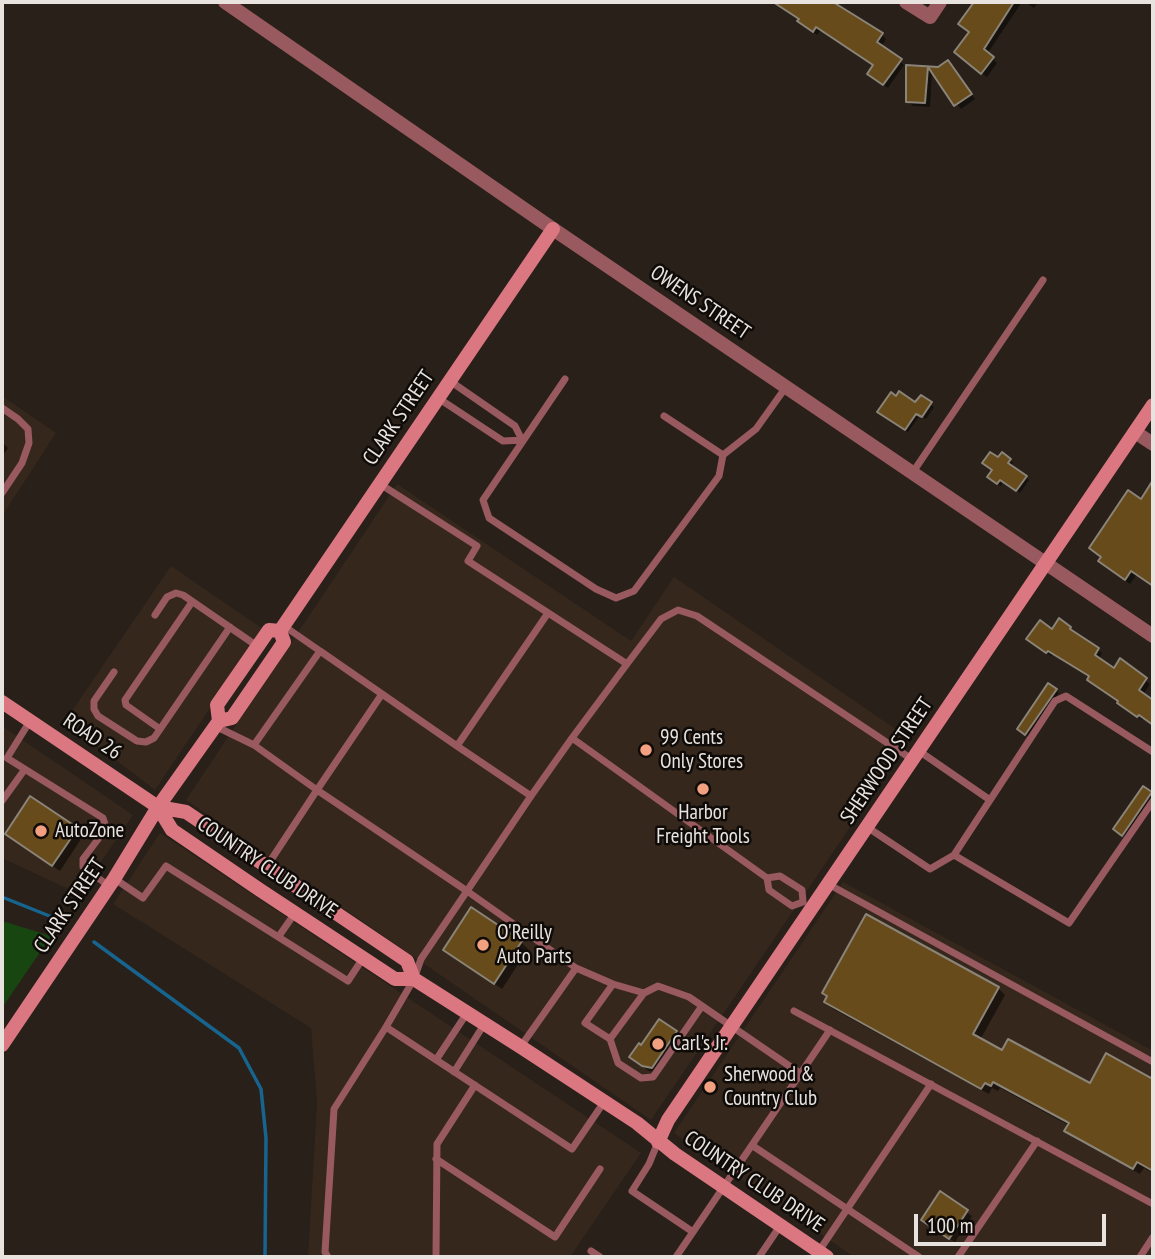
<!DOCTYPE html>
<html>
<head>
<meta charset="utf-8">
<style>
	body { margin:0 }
	#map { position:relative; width:1155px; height:1259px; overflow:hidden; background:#29201a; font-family:"PT Sans Narrow",sans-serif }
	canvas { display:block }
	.frame { position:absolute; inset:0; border:4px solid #e9e3df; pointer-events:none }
	.scale { position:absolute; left:914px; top:1214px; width:192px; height:32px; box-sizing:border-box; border:4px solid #e9e3df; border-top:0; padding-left:9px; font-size:21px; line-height:24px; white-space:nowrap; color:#e9e3df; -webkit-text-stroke:5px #0e0b08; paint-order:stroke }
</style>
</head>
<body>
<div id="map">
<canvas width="1155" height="1259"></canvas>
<div class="frame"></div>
<div class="scale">100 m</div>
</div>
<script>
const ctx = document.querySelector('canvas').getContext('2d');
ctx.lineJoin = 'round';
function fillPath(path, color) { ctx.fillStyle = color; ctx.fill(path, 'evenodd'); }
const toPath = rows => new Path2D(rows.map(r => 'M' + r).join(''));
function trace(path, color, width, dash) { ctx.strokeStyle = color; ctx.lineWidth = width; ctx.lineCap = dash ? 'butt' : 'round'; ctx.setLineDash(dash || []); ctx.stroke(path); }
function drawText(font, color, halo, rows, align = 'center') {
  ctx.font = font + ' "PT Sans Narrow",sans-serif'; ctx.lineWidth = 5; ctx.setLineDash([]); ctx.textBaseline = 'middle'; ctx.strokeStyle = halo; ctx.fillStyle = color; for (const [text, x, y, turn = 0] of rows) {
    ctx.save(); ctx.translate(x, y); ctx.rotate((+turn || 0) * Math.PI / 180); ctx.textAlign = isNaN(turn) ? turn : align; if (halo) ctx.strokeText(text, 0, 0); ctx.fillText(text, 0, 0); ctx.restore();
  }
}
fillPath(toPath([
	[2,396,56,433,2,516],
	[397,484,631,641,674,577,910,739,651,1120,186,800],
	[171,566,263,629,155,790,65,721],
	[2,726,133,815,79,894,2,858],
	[160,833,641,1153,570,1257,308,1257,317,1103,311,1028,113,904],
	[843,882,1153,1051,1153,1257,854,1257,674,1133]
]), '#35271c');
fillPath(toPath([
	[2,921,51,936,2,1008]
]), '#184610');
fillPath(toPath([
	[774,2,830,2,882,35,886,39,881,47,904,65,888,88,873,78,875,66,821,30,817,35,804,25,801,20],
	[975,2,1022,2,987,54,997,63,987,77,960,57,971,33,960,24],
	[1025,2,1038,2,1034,8],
	[908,67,938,69,953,67,975,99,961,109,932,71,930,107,913,106,908,101],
	[921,397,934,407,926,419,920,415,908,432,882,415,916,405],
	[2,442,8,448,2,457],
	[999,460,1010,460,1013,463,1010,467,1029,480,1020,493,1003,482,1001,486,992,480],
	[1148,491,1153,495,1153,586,1137,574,1130,584,1106,566],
	[1070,628,1102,653,1099,659,1114,670,1121,661,1150,684,1143,695,1153,702,1153,724,1144,718,1142,720,1094,684,1091,677,1053,654,1051,656,1033,643,1052,631],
	[1049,686,1059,693,1029,737,1022,732],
	[1151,793,1153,796,1125,837,1118,832],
	[76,829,83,836,60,871,7,834],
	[521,942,528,949,502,989,445,950],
	[998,988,1005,995,980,1040,1003,1053,1091,1086,1107,1056,1153,1081,1153,1173,1144,1168,1140,1174,1074,1138,1067,1131,1070,1126,1000,1088,998,1091,992,1088,989,1094,833,1009,826,1002],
	[660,1021,681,1038,657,1072,649,1071,636,1062,642,1047],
	[940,1194,972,1216,955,1242,928,1225]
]), '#0007');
trace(toPath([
	[2,897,57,919],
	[94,942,239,1048,261,1089,266,1138,265,1257]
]), '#17648f', 3.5);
const building = toPath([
	[773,2,833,2,883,33,877,42,902,59,883,85,867,74,873,65,816,27,813,32,797,21,799,19,773,2],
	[974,2,1014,2,984,49,994,57,981,74,954,52,969,32,958,24,974,2],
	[948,60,972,94,954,106,928,67,925,103,906,102,906,65,938,67,948,60],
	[899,391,915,402,921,395,932,402,922,417,916,414,905,430,877,412,891,392,896,396,899,391],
	[990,452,998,457,1002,452,1011,459,1008,463,1027,476,1016,491,1000,480,997,484,987,477,992,470,982,463,990,452],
	[1153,480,1153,586,1131,571,1125,580,1098,561,1101,557,1089,548,1128,490,1141,499,1153,480],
	[1059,618,1071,627,1070,629,1099,648,1095,655,1114,668,1120,658,1147,678,1139,690,1153,700,1153,725,1139,715,1137,717,1117,703,1118,701,1087,680,1089,676,1048,651,1046,653,1026,639,1040,620,1052,629,1059,618],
	[1048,683,1057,689,1025,735,1017,729,1048,683],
	[1143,786,1152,792,1122,836,1113,829,1143,786],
	[30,796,78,828,52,866,5,834,30,796],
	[471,907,522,941,494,984,443,950,471,907],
	[866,914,999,987,973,1034,1002,1050,1008,1039,1090,1083,1106,1053,1153,1079,1153,1171,1137,1162,1133,1169,1064,1131,1069,1123,993,1082,991,1086,985,1083,981,1089,824,1002,827,996,822,993,866,914],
	[659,1019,677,1031,652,1068,642,1066,629,1057,639,1043,641,1045,659,1019],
	[940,1191,968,1210,949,1239,921,1220,940,1191]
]);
fillPath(building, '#684b1b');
trace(building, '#8b8479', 2);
trace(toPath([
	[565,379,483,500,489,518,596,589,616,598,634,591,719,476,723,455],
	[450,381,515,426,522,440],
	[438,398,503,441,522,440],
	[2,408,18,419,28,429,29,443,22,463,2,493],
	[664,416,723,455,756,429,786,387],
	[913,472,1043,280],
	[380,484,477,546,468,561,627,664,661,619,678,610,697,616,913,760],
	[155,615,167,597,176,593,183,595,257,646],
	[320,651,457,746,548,613],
	[627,664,572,738,767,878,769,890,792,906,803,902],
	[114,672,94,701,94,709,98,716,137,741,146,742,154,738,230,627],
	[30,721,7,758,103,818,105,824,102,834,83,859,83,867,109,886],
	[215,726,254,745,317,790,382,694],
	[160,729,126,705,125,700,192,602],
	[254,745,320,651,284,626],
	[919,751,990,800],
	[1153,752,1066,696,1055,701,954,855,1069,923,1153,801],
	[531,796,572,738],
	[2,801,25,769],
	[867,827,930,869,954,855],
	[267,866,317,790,467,891,531,796,457,746],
	[767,878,780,876,802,890,803,902],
	[115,879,143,898,166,866,348,981,363,958],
	[828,884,1153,1062],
	[279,936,295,913],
	[576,968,467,891,421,959,414,979,386,1027,572,1149,604,1102],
	[613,984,644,993],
	[794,1011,1153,1204],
	[610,1039,618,1063,641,1078,653,1077,702,1006],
	[521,1046,576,968,613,984,585,1023,610,1039,644,993,658,986,689,997,801,1074],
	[436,1060,467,1013],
	[454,1072,485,1023],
	[658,1142,649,1164,632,1191,693,1232,830,1030],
	[753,1146,919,1257],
	[436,1159,555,1237,600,1169],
	[591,1251,600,1257],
	[819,1251,931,1084],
	[328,1257,325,1252,334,1109,386,1027],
	[436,1257,437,1144,475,1085],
	[676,1257,693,1232],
	[759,1257,780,1226],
	[958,1257,1037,1141],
	[1140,1257,1153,1237]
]), '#98595f', 7);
trace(toPath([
	[225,2,553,229,1153,636],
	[906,2,930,17,940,2],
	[1135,432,1153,444]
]), '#98595f', 14);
trace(toPath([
	[2,702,158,807,186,812,407,961,414,979],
	[219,721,232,718,284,642,280,631,553,229],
	[158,807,172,830,260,890,395,979,414,979,521,1047,637,1123,675,1154,827,1257],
	[2,1045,114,879,158,807,219,721,217,705,269,630,280,631],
	[658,1142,668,1120,1153,405]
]), '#db7781', 14);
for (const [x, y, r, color] of [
	[646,750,7,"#f2a07f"],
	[703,789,7,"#f2a07f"],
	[41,831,7,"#f2a07f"],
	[483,945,7,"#f2a07f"],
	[658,1044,7,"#f2a07f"],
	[710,1087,7,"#f2a07f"]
]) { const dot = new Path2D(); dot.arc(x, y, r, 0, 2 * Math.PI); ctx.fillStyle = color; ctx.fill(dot); trace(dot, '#0e0b08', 2.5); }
drawText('21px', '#e9e3df', '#0e0b08', [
	["OWENS STREET",700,303,34],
	["CLARK STREET",399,418,-56],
	["ROAD 26",92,737,34],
	["SHERWOOD STREET",887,761,-56],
	["COUNTRY CLUB DRIVE",267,868,34],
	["CLARK STREET",70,906,-56],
	["COUNTRY CLUB DRIVE",754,1182,34]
]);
drawText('21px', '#e9e3df', '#0e0b08', [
	["99 Cents",660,738],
	["Only Stores",660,762],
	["Harbor",703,813,"center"],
	["Freight Tools",703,837,"center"],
	["AutoZone",55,831],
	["O'Reilly",497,933],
	["Auto Parts",497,957],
	["Carl's Jr.",672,1044],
	["Sherwood &",724,1075],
	["Country Club",724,1099]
], 'left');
</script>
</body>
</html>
